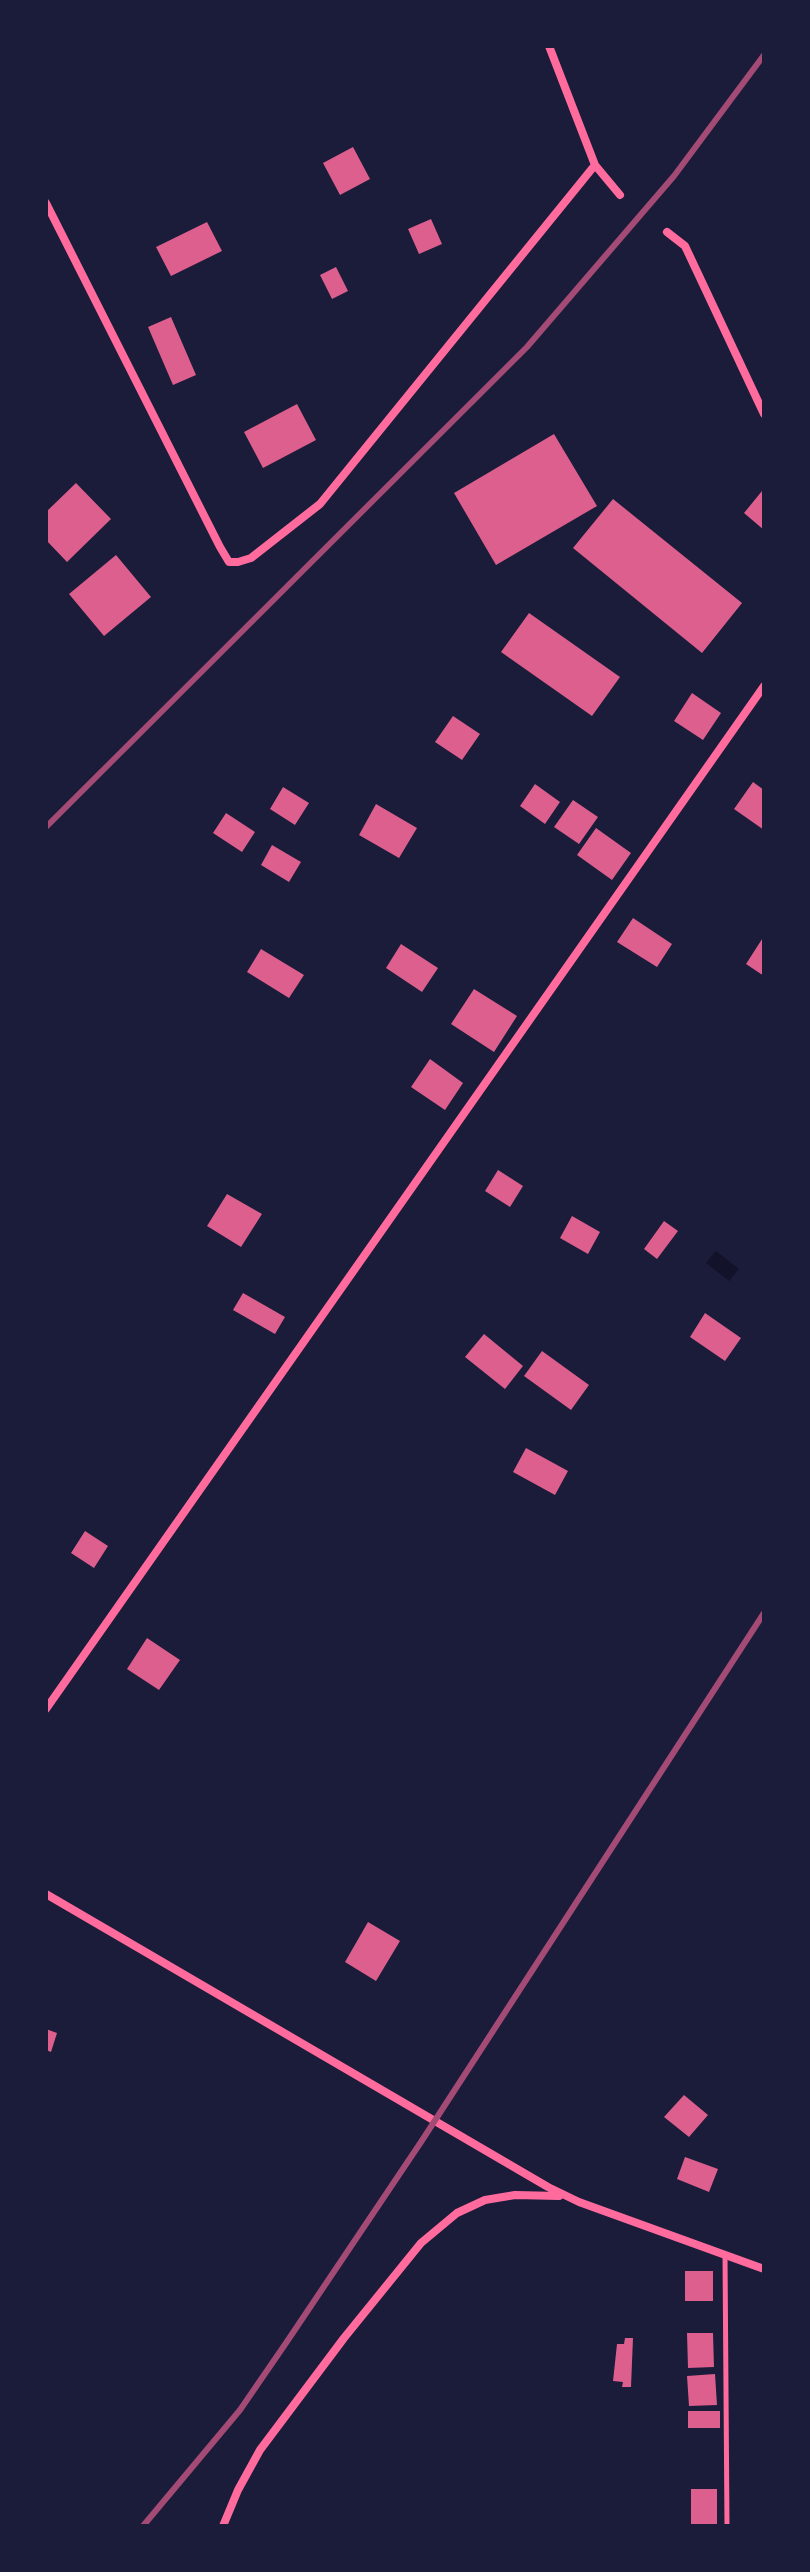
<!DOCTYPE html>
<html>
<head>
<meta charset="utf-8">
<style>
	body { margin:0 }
	#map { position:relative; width:810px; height:2572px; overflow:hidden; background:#1b1b3a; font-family:Commissioner,sans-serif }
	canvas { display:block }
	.frame { position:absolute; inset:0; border:48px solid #1b1b3a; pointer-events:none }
</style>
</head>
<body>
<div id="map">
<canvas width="810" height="2572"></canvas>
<div class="frame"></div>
</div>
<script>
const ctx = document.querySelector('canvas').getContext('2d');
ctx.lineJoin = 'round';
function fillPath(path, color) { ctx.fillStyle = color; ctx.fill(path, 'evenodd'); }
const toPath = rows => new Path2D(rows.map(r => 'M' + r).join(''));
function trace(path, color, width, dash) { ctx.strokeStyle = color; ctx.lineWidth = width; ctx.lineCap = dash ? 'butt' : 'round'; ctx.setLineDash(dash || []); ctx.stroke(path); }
fillPath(toPath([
	[716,1251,739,1269,729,1281,706,1263]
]), '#12122b');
fillPath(toPath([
	[353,147,370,179,340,195,323,163],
	[431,219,442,244,419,254,408,229],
	[207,222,222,251,171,276,156,247],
	[336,267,348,291,332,299,320,275],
	[171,317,196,375,173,385,148,327],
	[297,404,316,440,263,468,244,432],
	[554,434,597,506,496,565,454,493],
	[76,483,111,519,67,562,46,540,46,512],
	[762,491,764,493,764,530,744,513],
	[613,499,742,603,702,653,573,548],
	[116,555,151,597,104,636,69,594],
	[529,613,620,677,592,716,501,652],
	[692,693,721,713,703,740,674,721],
	[453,716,480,734,462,760,435,742],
	[753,782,764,790,764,830,734,809],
	[535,784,560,802,545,824,520,806],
	[283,787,309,803,295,825,270,809],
	[573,800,598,817,579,844,554,827],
	[376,804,417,828,399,858,359,835],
	[226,813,255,832,242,852,213,833],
	[596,828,631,853,612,880,577,855],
	[272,845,301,862,289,882,261,865],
	[633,918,672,944,657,967,617,942],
	[764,936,764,976,746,964],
	[401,944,438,968,422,992,386,968],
	[261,949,304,975,289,998,247,972],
	[474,989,517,1016,494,1052,451,1024],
	[430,1059,463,1083,445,1110,411,1087],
	[498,1170,523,1186,510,1207,485,1191],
	[227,1194,262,1214,241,1247,207,1226],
	[572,1216,600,1232,588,1254,560,1238],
	[664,1221,678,1231,657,1259,644,1249],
	[243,1293,285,1317,275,1334,233,1310],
	[705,1313,741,1338,725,1361,690,1337],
	[484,1334,523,1366,505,1389,465,1357],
	[542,1351,589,1385,571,1410,524,1376],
	[526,1448,568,1471,555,1495,513,1472],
	[85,1531,108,1546,94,1568,71,1553],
	[147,1638,180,1660,159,1690,127,1669],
	[368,1922,400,1941,376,1981,345,1962],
	[46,2029,57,2033,51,2052,46,2050],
	[684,2095,708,2115,689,2137,664,2117],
	[685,2157,718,2169,709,2192,677,2179],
	[685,2271,713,2271,713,2301,685,2301],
	[687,2333,713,2333,714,2367,688,2368],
	[625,2338,633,2338,631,2387,622,2387,623,2382,613,2381,617,2344,624,2344],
	[715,2374,717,2405,689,2406,687,2376],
	[688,2411,720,2411,720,2428,688,2428],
	[691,2489,717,2489,717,2526,691,2526]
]), '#dd5f8e');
trace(toPath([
	[725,2255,727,2526]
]), '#ff6b9d', 5);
trace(toPath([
	[549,46,595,165,620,195],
	[46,203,220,547,229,562,238,562,251,558,320,504,595,165],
	[667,232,685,246,764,414],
	[46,1709,764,686],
	[46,1894,548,2187,579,2202,764,2269],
	[223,2526,238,2490,260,2450,344,2338,421,2243,457,2213,485,2200,515,2195,559,2196]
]), '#ff6b9d', 8);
trace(toPath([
	[46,827,527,347,674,176,764,55],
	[143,2526,240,2410,286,2343,421,2142,764,1613]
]), '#a44b75', 6);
</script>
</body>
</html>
